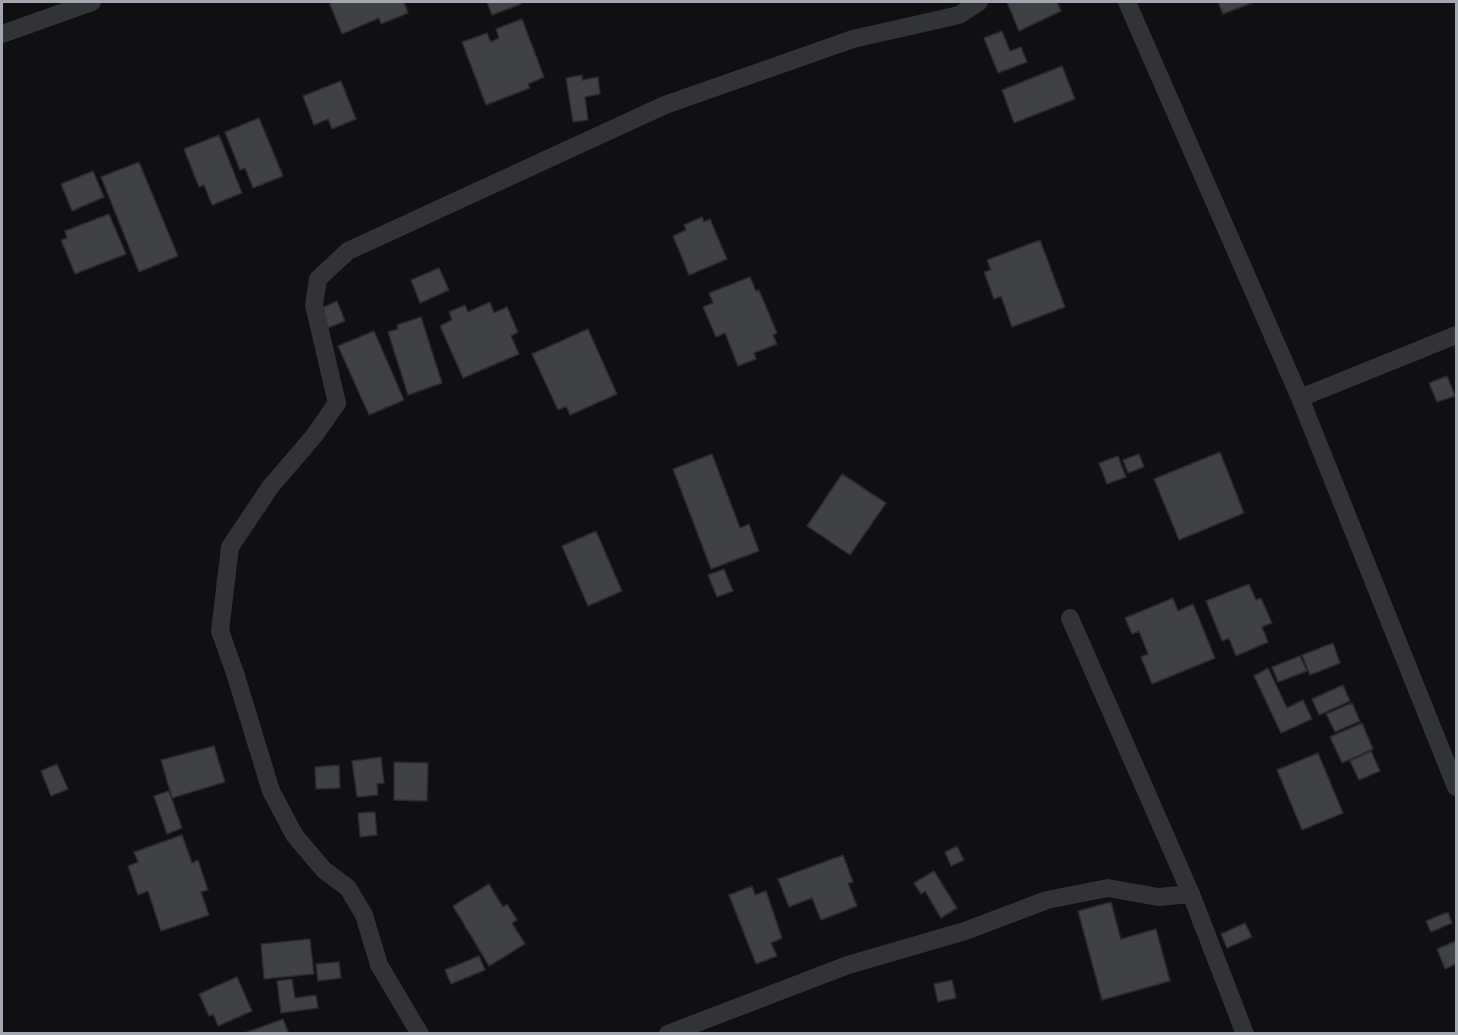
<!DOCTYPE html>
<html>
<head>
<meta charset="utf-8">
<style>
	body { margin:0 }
	#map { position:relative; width:1458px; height:1035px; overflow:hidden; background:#101012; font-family:Overpass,sans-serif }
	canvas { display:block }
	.frame { position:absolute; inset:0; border:3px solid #a3a7b1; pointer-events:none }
</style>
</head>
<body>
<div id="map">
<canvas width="1458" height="1035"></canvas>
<div class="frame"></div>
</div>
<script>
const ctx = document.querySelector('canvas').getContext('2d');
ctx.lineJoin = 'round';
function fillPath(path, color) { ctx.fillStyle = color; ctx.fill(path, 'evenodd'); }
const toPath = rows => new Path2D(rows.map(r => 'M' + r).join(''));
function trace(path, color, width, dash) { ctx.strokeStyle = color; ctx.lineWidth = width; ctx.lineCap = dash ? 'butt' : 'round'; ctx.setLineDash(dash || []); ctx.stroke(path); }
const building = toPath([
	[329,2,404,2,408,13,381,24,379,18,342,34,329,2],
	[487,2,520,2,521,4,492,15,487,2],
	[1007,2,1057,2,1061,11,1019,31,1007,2],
	[1218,2,1254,2,1223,14,1218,2],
	[522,19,544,77,528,84,530,88,486,105,462,42,487,33,491,42,499,38,496,29,522,19],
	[1002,31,1010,51,1021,47,1027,62,998,73,984,38,1002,31],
	[1062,66,1075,99,1014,123,1002,90,1062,66],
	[582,75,582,80,598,77,600,94,585,97,588,120,573,122,566,78,582,75],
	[341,81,356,119,332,129,328,119,314,125,303,96,341,81],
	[259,118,283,176,253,188,245,168,240,170,225,132,259,118],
	[219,135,242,193,212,205,204,185,199,187,184,149,219,135],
	[139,162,178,256,139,272,101,177,139,162],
	[93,171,104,197,72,211,61,184,93,171],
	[109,214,126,254,75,274,61,240,67,238,65,231,109,214],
	[702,217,704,222,710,219,727,259,689,275,673,236,686,230,684,225,702,217],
	[1040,240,1065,307,1012,327,1001,296,994,299,984,272,991,270,987,260,1040,240],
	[439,268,449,290,420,303,411,280,439,268],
	[750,277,756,291,759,290,777,333,773,335,777,344,754,353,756,359,738,366,725,333,716,337,703,307,713,303,709,293,750,277],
	[337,301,345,321,328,328,320,309,337,301],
	[490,302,494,313,507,307,518,332,511,336,519,354,463,378,440,326,452,320,449,312,465,305,468,312,490,302],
	[421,317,442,383,408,395,388,332,398,329,397,325,421,317],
	[588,329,617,394,570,415,566,406,558,410,532,354,588,329],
	[374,331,404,400,369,415,338,346,374,331],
	[1447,376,1455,396,1437,402,1429,383,1447,376],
	[1220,452,1244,513,1179,540,1154,479,1220,452],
	[712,454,740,528,749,524,759,551,711,569,673,469,712,454],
	[1139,454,1144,467,1128,473,1123,460,1139,454],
	[1118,456,1126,477,1107,484,1099,463,1118,456],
	[842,474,886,503,850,555,807,526,842,474],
	[596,531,622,591,588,606,562,546,596,531],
	[724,569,733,591,717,597,708,575,724,569],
	[1249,584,1256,600,1261,598,1272,623,1262,627,1268,642,1236,656,1229,638,1222,641,1206,601,1249,584],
	[1173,598,1178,611,1193,604,1215,658,1152,684,1141,657,1148,654,1139,631,1132,634,1125,618,1173,598],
	[1333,643,1340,663,1310,675,1302,655,1333,643],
	[1300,656,1307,671,1278,682,1272,667,1300,656],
	[1268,668,1287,708,1303,700,1312,719,1281,733,1254,676,1268,668],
	[1343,685,1350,701,1319,715,1312,699,1343,685],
	[1352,703,1360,721,1335,732,1326,714,1352,703],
	[1362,723,1373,749,1342,763,1330,737,1362,723],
	[214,746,225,782,172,798,161,760,214,746],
	[1371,751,1380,771,1359,780,1350,761,1371,751],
	[1318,753,1343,813,1302,830,1277,770,1318,753],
	[381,757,384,783,377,784,378,795,357,797,352,761,381,757],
	[394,762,428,763,427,801,394,800,394,762],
	[57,764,68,789,51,796,41,771,57,764],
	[339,765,340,788,316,789,315,767,339,765],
	[169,791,182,828,167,834,154,796,169,791],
	[375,812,377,835,360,837,358,813,375,812],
	[182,835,192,863,198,860,208,890,201,892,209,915,161,931,148,891,138,895,128,866,138,862,134,852,182,835],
	[957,846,964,860,951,866,945,852,957,846],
	[843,855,853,882,848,883,857,906,821,920,812,898,789,907,778,879,843,855],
	[934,871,957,908,941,918,925,891,921,894,914,883,934,871],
	[489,884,503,907,507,904,517,920,512,923,525,944,489,966,453,906,489,884],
	[752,886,755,895,766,891,782,938,771,943,777,956,756,964,729,895,752,886],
	[1111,902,1121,939,1156,929,1170,981,1102,1000,1078,911,1111,902],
	[1448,912,1452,923,1431,932,1426,921,1448,912],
	[1245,923,1252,937,1227,948,1221,934,1245,923],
	[310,939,314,974,264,979,261,944,310,939],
	[1456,941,1456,964,1445,969,1437,949,1456,941],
	[479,956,485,970,451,984,445,970,479,956],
	[339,962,341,978,318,981,316,964,339,962],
	[237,977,252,1011,218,1026,213,1014,209,1016,199,994,237,977],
	[292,979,295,998,316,995,318,1008,281,1013,277,981,292,979],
	[952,980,956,998,938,1002,934,984,952,980],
	[283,1019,289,1034,242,1034,283,1019]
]);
fillPath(building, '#404145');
trace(building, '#2b2b2e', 1.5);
trace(toPath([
	[1127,2,1300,398,1456,787],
	[2,34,92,2],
	[1300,398,1456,335],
	[1070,618,1191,894,1245,1034],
	[420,1034,379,965,364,915,348,888,324,870,295,836,271,791,235,673,220,631,230,547,271,486,314,436,337,403,314,305,318,279,348,251,665,105,853,39,959,15,979,2],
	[668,1034,848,965,965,931,1047,900,1108,888,1158,897,1191,894]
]), '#323336', 18);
</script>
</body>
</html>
